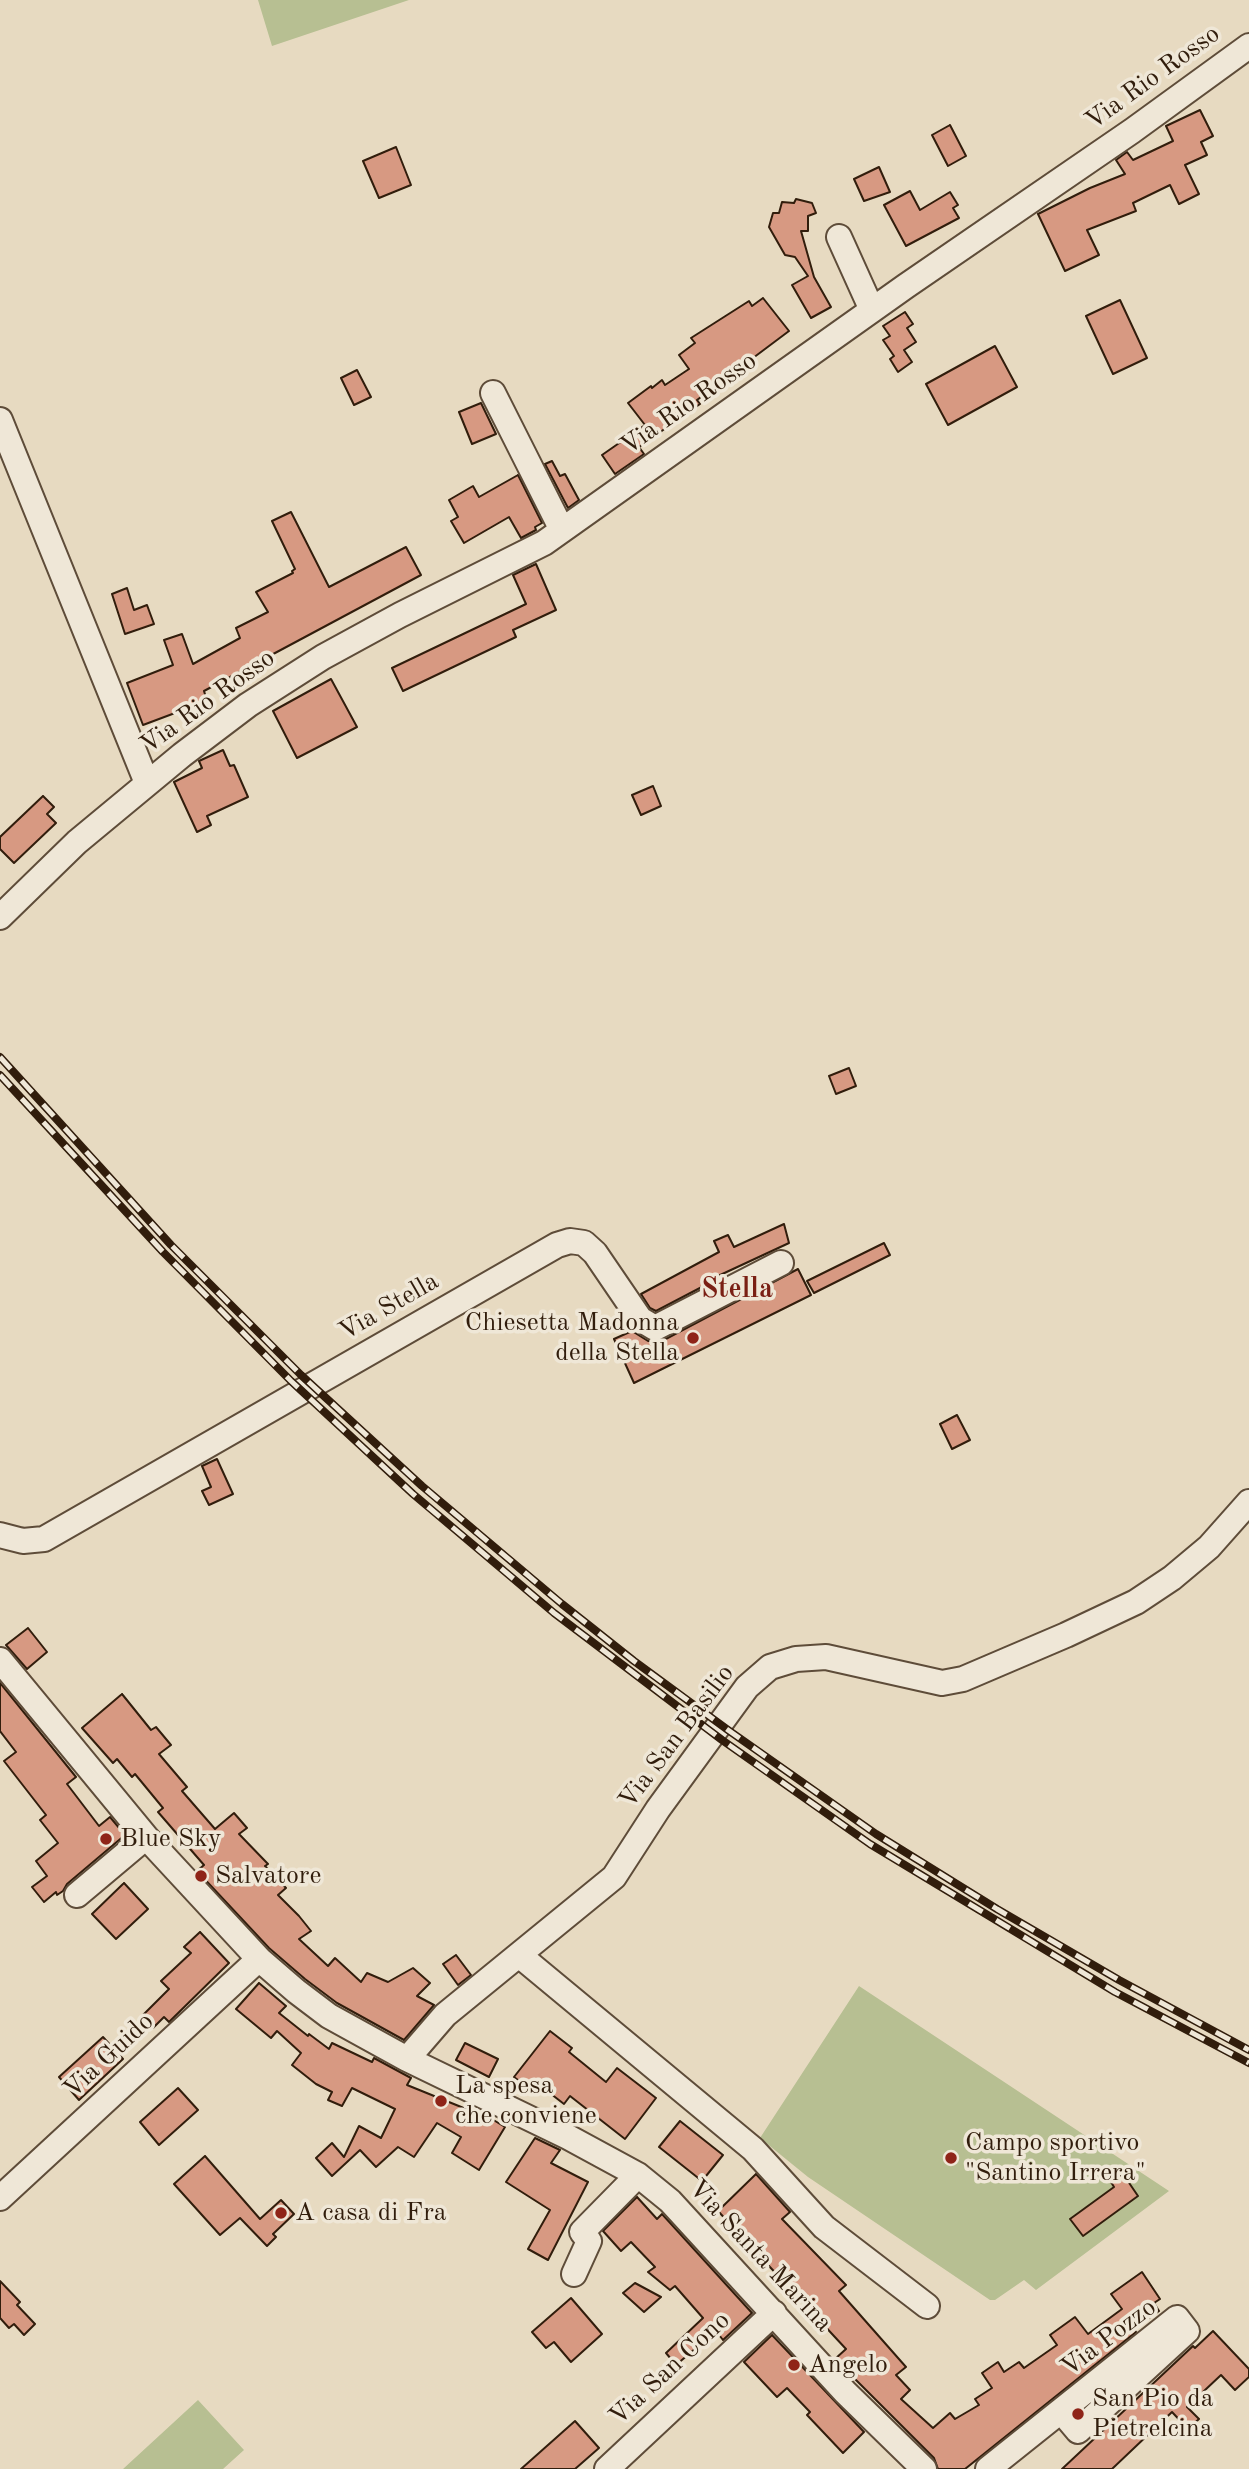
<!DOCTYPE html>
<html>
<head>
<meta charset="utf-8">
<style>
	body { margin:0 }
	canvas { display:block; background:#e7dac1 }
</style>
</head>
<body>
<canvas width="1249" height="2469"></canvas>
<script>
const ctx = document.querySelector('canvas').getContext('2d');
ctx.lineJoin = 'round';
function fillPath(path, color) { ctx.fillStyle = color; ctx.fill(path, 'evenodd'); }
const toPath = rows => new Path2D(rows.map(r => 'M' + r).join(''));
function trace(path, color, width, dash) { ctx.strokeStyle = color; ctx.lineWidth = width; ctx.lineCap = dash ? 'butt' : 'round'; ctx.setLineDash(dash || []); ctx.stroke(path); }
function drawText(font, color, halo, rows, align = 'center') {
  ctx.font = font + ' "Old Standard TT",serif'; ctx.lineWidth = 7; ctx.setLineDash([]); ctx.textBaseline = 'middle'; ctx.strokeStyle = halo; ctx.fillStyle = color; for (const [text, x, y, turn = 0] of rows) {
    ctx.save(); ctx.translate(x, y); ctx.rotate((+turn || 0) * Math.PI / 180); ctx.textAlign = isNaN(turn) ? turn : align; if (halo) ctx.strokeText(text, 0, 0); ctx.fillText(text, 0, 0); ctx.restore();
  }
}
fillPath(toPath([
	[258,0,409,0,272,46],
	[859,1986,1169,2191,1036,2290,1024,2280,995,2300,990,2300,808,2177,760,2138],
	[198,2400,244,2450,223,2469,123,2469]
]), '#b7bf92');
const building = toPath([
	[1200,110,1213,136,1201,142,1207,155,1185,165,1199,194,1179,204,1170,185,1133,203,1136,211,1087,230,1099,255,1065,271,1038,214,1090,188,1125,174,1116,160,1127,152,1133,160,1173,141,1166,126,1200,110],
	[950,125,966,156,948,166,932,135,950,125],
	[396,147,411,185,379,198,363,161,396,147],
	[879,167,890,192,864,201,854,179,879,167],
	[910,191,920,210,950,192,958,205,953,208,959,218,906,246,884,205,910,191],
	[796,199,812,203,816,213,808,216,808,231,801,231,814,277,831,307,811,318,792,285,808,276,795,257,785,255,769,227,773,213,779,213,782,202,794,203,796,199],
	[763,298,789,331,697,400,700,404,639,447,644,454,615,474,602,455,645,425,628,403,651,386,652,388,662,380,665,385,689,369,679,355,695,343,691,338,749,301,752,306,763,298],
	[1120,300,1147,358,1113,374,1086,316,1120,300],
	[905,312,913,324,907,328,916,342,904,350,912,362,898,372,890,359,894,356,883,340,890,336,883,326,905,312],
	[995,346,1017,387,948,425,926,384,995,346],
	[357,370,371,397,354,405,341,378,357,370],
	[481,403,496,434,472,444,459,412,481,403],
	[552,461,560,476,565,474,579,500,568,508,545,464,552,461],
	[518,475,542,523,535,527,536,530,521,538,509,517,464,543,451,521,458,517,449,500,473,486,479,497,518,475],
	[291,512,329,587,406,547,421,575,204,691,207,701,143,725,127,683,173,665,164,640,182,634,193,664,240,638,236,628,268,612,256,592,293,573,292,571,295,569,272,521,291,512],
	[536,564,556,610,513,630,516,637,403,691,392,668,526,604,513,575,536,564],
	[127,588,134,610,147,605,154,624,125,634,112,594,127,588],
	[331,679,357,727,297,758,273,711,331,679],
	[223,750,230,766,234,765,248,797,207,816,211,825,197,832,174,782,202,768,199,761,223,750],
	[653,786,661,806,641,815,632,795,653,786],
	[43,796,54,807,47,814,56,823,14,863,0,849,0,837,43,796],
	[849,1068,856,1086,836,1094,829,1076,849,1068],
	[784,1224,789,1243,718,1276,719,1278,656,1311,650,1308,641,1294,719,1252,714,1241,728,1235,734,1247,784,1224],
	[884,1243,890,1255,814,1293,807,1281,884,1243],
	[798,1269,811,1295,634,1383,614,1339,632,1331,648,1341,662,1341,798,1269],
	[957,1415,970,1440,952,1449,940,1424,957,1415],
	[217,1459,233,1494,209,1505,202,1491,211,1487,202,1466,217,1459],
	[28,1628,47,1652,27,1669,6,1645,28,1628],
	[0,1683,76,1777,67,1784,99,1826,110,1817,125,1835,67,1884,63,1891,57,1895,56,1892,44,1902,32,1887,47,1876,36,1861,58,1843,40,1820,46,1815,4,1761,16,1752,0,1731,0,1683],
	[122,1694,151,1730,156,1727,171,1745,159,1754,187,1787,182,1791,215,1829,234,1813,247,1828,239,1834,268,1864,265,1866,286,1888,278,1895,299,1916,311,1931,299,1939,328,1966,335,1958,361,1982,367,1973,388,1982,413,1968,430,1983,417,1996,434,2005,404,2040,337,2003,305,1979,269,1948,197,1871,204,1865,158,1812,163,1808,135,1774,132,1777,117,1759,113,1763,82,1728,122,1694],
	[124,1883,148,1909,116,1939,92,1914,124,1883],
	[200,1932,229,1963,169,2022,164,2017,153,2028,141,2017,169,1989,161,1981,191,1953,184,1947,200,1932],
	[456,1955,471,1975,458,1985,443,1964,456,1955],
	[259,1983,286,2006,279,2013,308,2036,309,2034,329,2049,332,2043,372,2062,374,2058,411,2078,407,2085,476,2113,477,2110,505,2127,479,2170,452,2153,461,2137,437,2123,414,2157,398,2147,376,2167,360,2150,332,2176,316,2158,332,2143,344,2157,359,2126,381,2138,395,2109,352,2088,342,2106,328,2100,332,2092,316,2084,292,2065,301,2053,277,2031,271,2038,236,2009,259,1983],
	[550,2031,572,2048,569,2052,606,2082,617,2068,656,2098,625,2139,570,2096,564,2104,542,2087,536,2094,514,2077,550,2031],
	[103,2037,123,2059,79,2100,59,2077,103,2037],
	[465,2043,498,2059,489,2077,456,2060,465,2043],
	[178,2088,198,2110,159,2145,140,2122,178,2088],
	[680,2121,723,2155,702,2181,659,2147,680,2121],
	[535,2138,560,2150,551,2163,588,2182,548,2260,528,2249,550,2210,506,2182,535,2138],
	[205,2156,260,2219,281,2200,294,2214,273,2234,276,2237,267,2246,240,2218,220,2235,174,2184,205,2156],
	[756,2174,790,2212,782,2219,846,2285,839,2291,906,2367,896,2375,910,2390,901,2399,933,2428,950,2413,955,2419,979,2405,975,2399,992,2388,982,2373,998,2362,1004,2372,1019,2362,1024,2368,1057,2345,1050,2335,1075,2317,1088,2334,1122,2309,1111,2294,1142,2272,1160,2299,1154,2303,1159,2311,1134,2329,1136,2332,965,2469,938,2469,934,2458,835,2359,846,2349,718,2211,756,2174],
	[1123,2174,1138,2196,1083,2236,1070,2219,1114,2187,1111,2182,1123,2174],
	[637,2197,657,2219,662,2214,752,2313,723,2340,716,2331,676,2365,666,2353,703,2318,675,2286,670,2290,648,2272,655,2267,631,2242,621,2251,603,2231,637,2197],
	[0,2281,20,2302,17,2305,35,2324,24,2335,14,2324,9,2328,0,2318,0,2281],
	[635,2283,661,2297,644,2312,623,2293,635,2283],
	[571,2298,602,2334,571,2362,554,2342,546,2348,532,2332,571,2298],
	[1213,2331,1249,2369,1249,2377,1235,2390,1221,2375,1187,2407,1199,2419,1188,2429,1172,2412,1112,2469,1062,2469,1193,2346,1195,2348,1213,2331],
	[772,2335,864,2432,843,2453,807,2415,810,2412,787,2388,777,2397,744,2362,772,2335],
	[575,2421,599,2448,575,2469,521,2469,575,2421]
]);
fillPath(building, '#d79982');
trace(building, '#311d0c', 2);
const minor = toPath([
	[839,237,872,310],
	[493,393,562,530],
	[0,420,147,783],
	[0,917,77,842,182,755,248,705,323,657,400,615,544,543,906,286,1132,131,1249,46],
	[0,1535,23,1541,44,1539,557,1245,570,1241,584,1243,595,1253,640,1319,655,1328,781,1263],
	[0,1660,146,1837,259,1959,296,1991,329,2016,407,2059,568,2137,638,2175,670,2201,845,2392,924,2469],
	[77,1895,146,1837],
	[519,1955,753,2149,824,2227,927,2306],
	[407,2059,445,2015,614,1877,658,1809,747,1687,770,1667,796,1659,826,1657,942,1683,963,1679,1066,1635,1136,1602,1172,1578,1209,1547,1249,1502],
	[0,2198,259,1959],
	[574,2274,589,2241,582,2232,638,2175],
	[607,2469,774,2313],
	[988,2469,1177,2318,1187,2331,1078,2431,1062,2412]
]);
trace(minor, '#5e4c39', 28);
trace(minor, '#efe7d7', 24);
const rail = toPath([
	[0,1057,171,1245,301,1375,422,1486,562,1604,634,1661,728,1730,876,1834,997,1909,1119,1980,1249,2050],
	[0,1075,163,1252,291,1381,413,1494,554,1613,722,1740,870,1844,1115,1992,1249,2063]
]);
trace(rail, '#311d0c', 8);
trace(rail, '#efe7d7', 5, [16]);
for (const [x, y, r, color] of [
	[693,1338,7,"#8f2418"],
	[106,1839,7,"#8f2418"],
	[201,1876,7,"#8f2418"],
	[441,2101,7,"#8f2418"],
	[951,2158,7,"#8f2418"],
	[281,2213,7,"#8f2418"],
	[794,2365,7,"#8f2418"],
	[1078,2414,7,"#8f2418"]
]) { const dot = new Path2D(); dot.arc(x, y, r, 0, 2 * Math.PI); ctx.fillStyle = color; ctx.fill(dot); trace(dot, '#efe7d7', 2.5); }
drawText('26px', '#311d0c', '#efe7d7', [
	["Via Rio Rosso",1153,78,-36],
	["Via Rio Rosso",689,404,-35],
	["Via Rio Rosso",208,702,-36],
	["Via Stella",389,1307,-30],
	["Via San Basilio",677,1737,-53],
	["Via Guido",109,2056,-43],
	["Via Santa Marina",760,2256,47],
	["Via Pozzo",1109,2338,-37],
	["Via San Cono",670,2369,-43]
]);
drawText('26px', '#311d0c', '#efe7d7', [
	["Chiesetta Madonna",679,1323,"right"],
	["della Stella",679,1353,"right"],
	["Blue Sky",120,1839],
	["Salvatore",215,1876],
	["La spesa",455,2086],
	["che conviene",455,2116],
	["Campo sportivo",965,2143],
	["\"Santino Irrera\"",965,2173],
	["A casa di Fra",295,2213],
	["Angelo",808,2365],
	["San Pio da",1092,2399],
	["Pietrelcina",1092,2429]
], 'left');
drawText('bold 28px', '#7a1f14', '#efe7d7', [
	["Stella",737,1290]
]);
</script>
</body>
</html>
